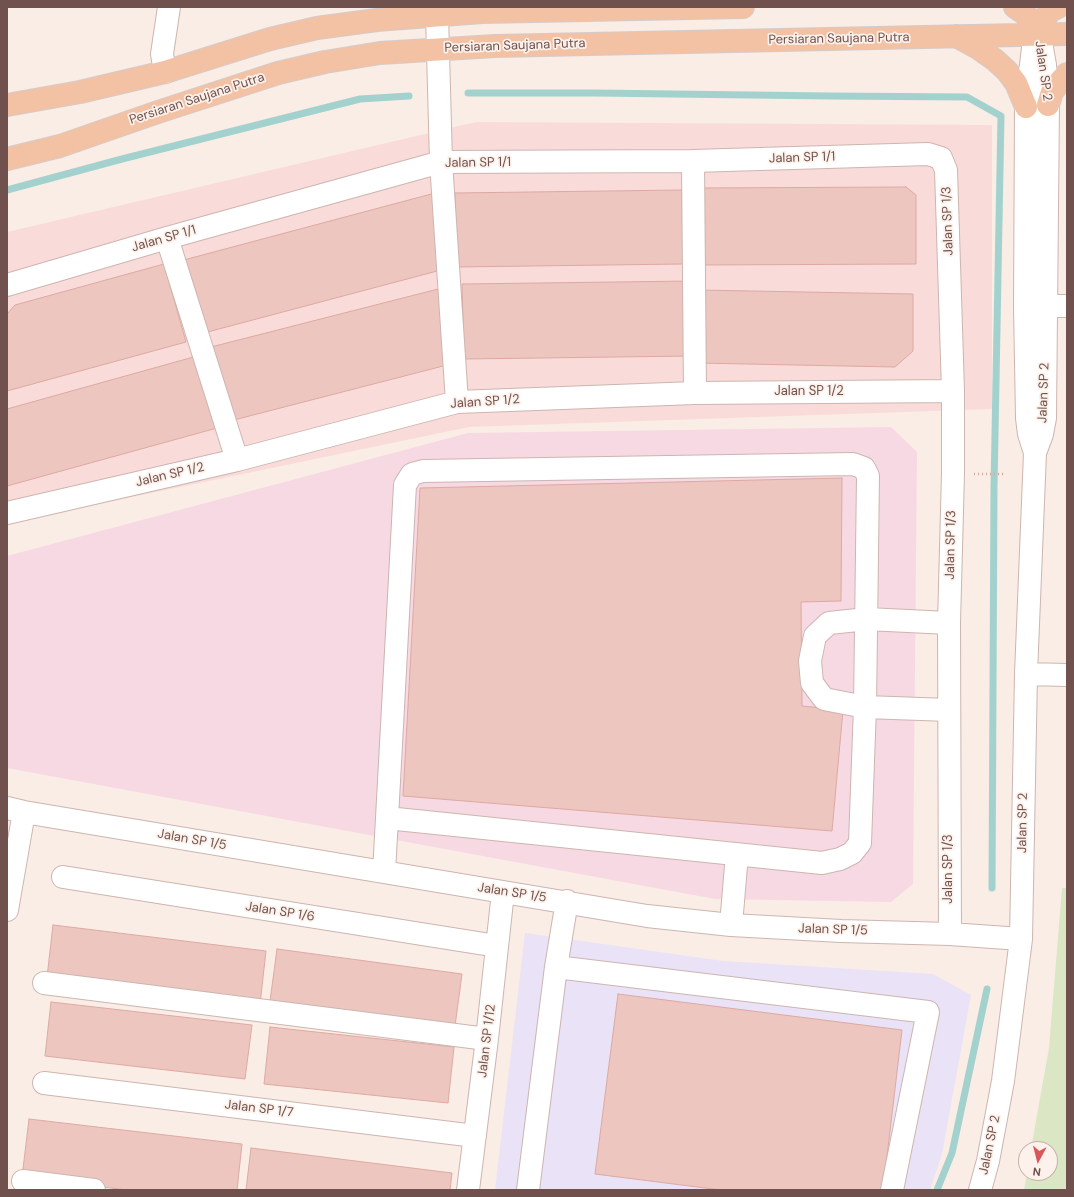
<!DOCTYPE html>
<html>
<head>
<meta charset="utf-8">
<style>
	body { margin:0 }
	#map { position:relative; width:1074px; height:1197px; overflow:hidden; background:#faede5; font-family:"DM Sans",sans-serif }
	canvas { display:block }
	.frame { position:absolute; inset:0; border:8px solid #71514d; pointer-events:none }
	.north { position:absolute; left:1018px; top:1141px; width:40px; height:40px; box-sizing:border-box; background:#fdf2eb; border:1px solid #c5b2ac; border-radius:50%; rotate:187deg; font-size:11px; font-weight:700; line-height:16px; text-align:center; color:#71514d }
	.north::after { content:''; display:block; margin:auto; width:14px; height:18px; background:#d95659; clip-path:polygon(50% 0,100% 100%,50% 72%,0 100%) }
</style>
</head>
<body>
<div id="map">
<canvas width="1074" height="1197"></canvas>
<div class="frame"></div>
<div class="north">N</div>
</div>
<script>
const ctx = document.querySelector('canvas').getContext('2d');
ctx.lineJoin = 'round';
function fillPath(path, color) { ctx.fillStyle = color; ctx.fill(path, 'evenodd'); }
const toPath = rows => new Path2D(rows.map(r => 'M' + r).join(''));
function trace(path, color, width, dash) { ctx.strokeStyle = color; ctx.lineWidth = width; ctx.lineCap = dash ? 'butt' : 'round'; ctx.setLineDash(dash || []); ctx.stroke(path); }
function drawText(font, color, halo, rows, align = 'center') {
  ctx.font = font + ' "DM Sans",sans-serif'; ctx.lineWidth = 3.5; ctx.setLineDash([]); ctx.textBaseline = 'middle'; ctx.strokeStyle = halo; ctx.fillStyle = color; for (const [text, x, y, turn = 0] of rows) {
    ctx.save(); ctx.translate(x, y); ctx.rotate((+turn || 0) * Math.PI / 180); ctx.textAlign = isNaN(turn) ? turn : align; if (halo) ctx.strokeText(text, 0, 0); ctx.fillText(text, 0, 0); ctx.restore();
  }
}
fillPath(toPath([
	[476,122,992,125,992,409,469,427,7,523,7,232]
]), '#f9dcda');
fillPath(toPath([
	[525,933,723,961,933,974,971,995,942,1154,930,1190,495,1190]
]), '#eae2f6');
fillPath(toPath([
	[891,427,917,452,913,884,891,902,715,899,7,768,7,556,468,433]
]), '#f7d9e4');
fillPath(toPath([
	[1062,888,1067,888,1067,1190,1024,1190,1027,1173,1050,1173,1050,1149,1031,1149,1049,1048]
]), '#dbe6c5');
trace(toPath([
	[468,93,595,93,829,96,967,97,1001,116,994,487,992,888],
	[7,190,122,159,360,99,409,96],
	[937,1190,952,1153,987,989]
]), '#a3d2ce', 7);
const building = toPath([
	[906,187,916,195,916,264,700,265,699,188,906,187],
	[682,190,683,264,456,267,455,193,682,190],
	[435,193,441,270,200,334,180,261,435,193],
	[164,264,186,342,7,391,7,314,15,305,164,264],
	[691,281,692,356,464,359,462,284,691,281],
	[446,287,447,365,230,421,211,347,446,287],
	[698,290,913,294,913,351,895,367,697,363,698,290],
	[197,356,217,428,7,486,7,409,197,356],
	[842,478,841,601,801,602,802,706,843,710,832,831,403,796,420,488,842,478],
	[53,925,266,951,260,1004,47,977,53,925],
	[277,949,462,974,455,1026,270,1001,277,949],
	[618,994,902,1030,883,1190,721,1190,595,1174,618,994],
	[51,1002,252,1025,245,1079,45,1056,51,1002],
	[270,1027,454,1047,448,1103,264,1084,270,1027],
	[29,1119,242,1144,237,1190,127,1190,22,1177,29,1119],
	[251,1148,452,1173,450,1190,246,1190,251,1148]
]);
fillPath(building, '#edc6c0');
trace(building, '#dea9a2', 1);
const minor = toPath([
	[437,15,441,162,457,402],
	[1038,34,1042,48,1045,65,1048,105,1045,418,1042,434,1035,453,1029,434,1027,418,1025,306,1026,107,1027,89,1031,65,1033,48,1038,34],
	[165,72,162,54,169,7],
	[693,161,695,393],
	[167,238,237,460],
	[7,285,167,238,441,162,693,161,928,154,941,158,946,170,953,391,953,473,949,623,950,934],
	[1030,306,1067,306],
	[7,513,237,460,457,402,695,393,953,391],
	[949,623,867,619,829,623,815,636,810,661,812,683,824,699,865,707,949,710],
	[1026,674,1067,675],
	[7,808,24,812,647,916,731,925,841,931,950,934,1021,939],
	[384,872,387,818,405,485,412,474,423,471,853,464,864,468,868,476,865,707,860,843,852,853,840,859,822,863,387,818],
	[63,877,497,946],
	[7,910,24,812],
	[731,925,737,854],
	[556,967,928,1012,892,1190],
	[44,983,487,1039],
	[44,1083,475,1136],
	[23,1181,94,1190],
	[468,1190,487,1039,503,892],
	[528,1190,556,967,567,901],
	[980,1190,988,1161,1003,1081,1021,939,1026,674,1035,453]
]);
const major = toPath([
	[1015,7,1024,13,1033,23,1038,34,1042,22,1050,11,1058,7],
	[956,36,978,48,995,60,1007,71,1016,83,1026,107],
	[7,105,80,92,165,72,270,39,317,28,377,20,482,12,743,7],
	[1048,105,1052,92,1062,79,1067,74],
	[7,159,60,146,158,112,278,73,325,62,380,53,495,46,1067,34]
]);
trace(minor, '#cdb5b0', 24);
trace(major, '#d4cbca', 24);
trace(toPath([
	[974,474,1004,474]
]), '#d2a9a3', 2.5, [1, 3]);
trace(minor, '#fff', 22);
trace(major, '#f3c2a4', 22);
drawText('13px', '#71514d', '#fdf2eb', [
	["Persiaran Saujana Putra",839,39,-1],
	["Persiaran Saujana Putra",515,46,-2],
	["Jalan SP 2",1043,71,82],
	["Persiaran Saujana Putra",197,99,-18],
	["Jalan SP 1/1",802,158,-2],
	["Jalan SP 1/1",478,163,-1],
	["Jalan SP 1/3",948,221,-92],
	["Jalan SP 1/1",164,239,-16],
	["Jalan SP 1/2",809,392],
	["Jalan SP 2",1044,393,-88],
	["Jalan SP 1/2",485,402,-4],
	["Jalan SP 1/2",170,475,-13],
	["Jalan SP 1/3",951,545,-89],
	["Jalan SP 2",1023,823,-89],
	["Jalan SP 1/5",192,840,10],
	["Jalan SP 1/3",949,869,-90],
	["Jalan SP 1/5",512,893,9],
	["Jalan SP 1/6",280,912,9],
	["Jalan SP 1/5",833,930,2],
	["Jalan SP 1/12",487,1041,-83],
	["Jalan SP 1/7",259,1109,7],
	["Jalan SP 2",990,1145,-78]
]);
</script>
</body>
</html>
